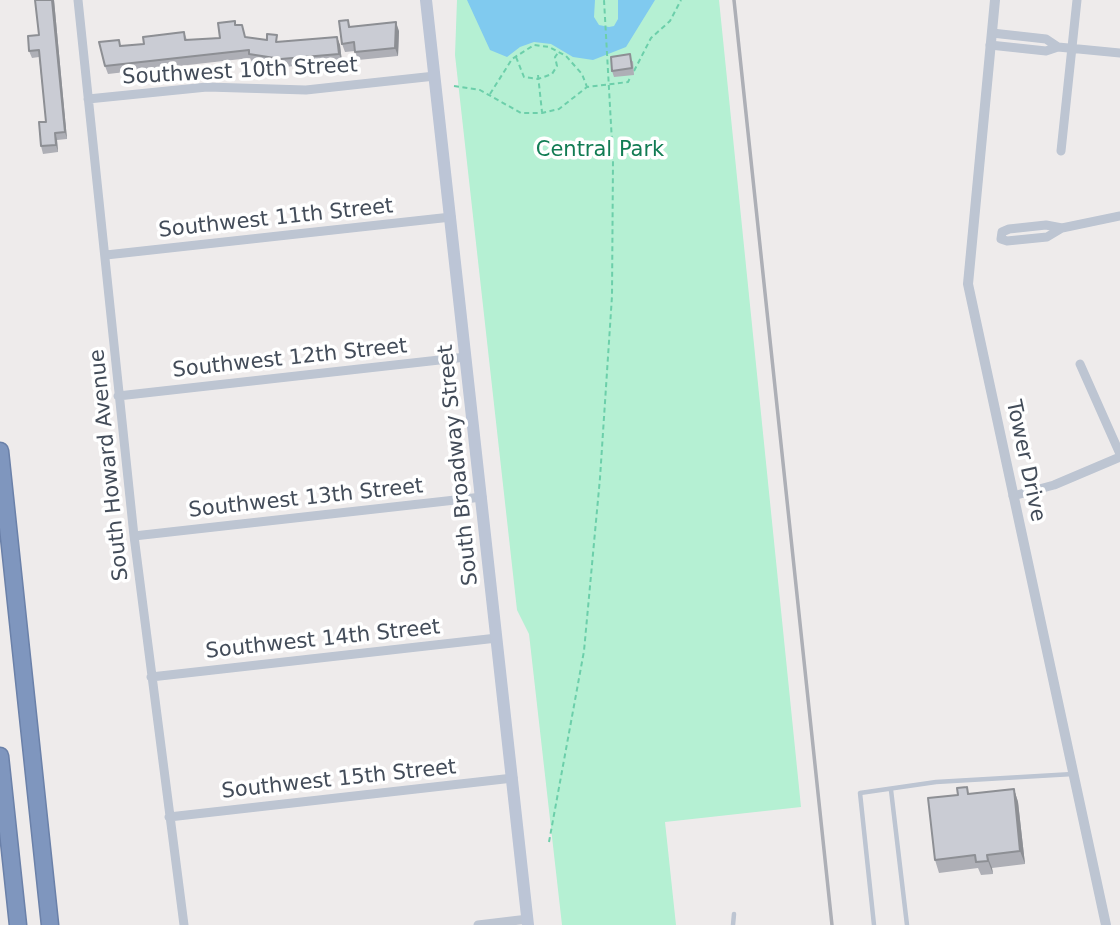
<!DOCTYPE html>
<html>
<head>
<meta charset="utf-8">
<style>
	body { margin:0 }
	canvas { display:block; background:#eeebeb }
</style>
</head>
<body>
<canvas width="1120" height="925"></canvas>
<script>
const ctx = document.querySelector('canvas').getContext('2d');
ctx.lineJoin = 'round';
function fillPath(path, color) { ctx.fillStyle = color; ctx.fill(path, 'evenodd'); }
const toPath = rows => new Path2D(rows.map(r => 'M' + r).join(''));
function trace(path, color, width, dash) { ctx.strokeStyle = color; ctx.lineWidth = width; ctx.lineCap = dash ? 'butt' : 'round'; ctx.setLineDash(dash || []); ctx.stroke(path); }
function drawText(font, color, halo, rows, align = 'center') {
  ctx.font = font + ' "DejaVu Sans",sans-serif'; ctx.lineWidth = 7; ctx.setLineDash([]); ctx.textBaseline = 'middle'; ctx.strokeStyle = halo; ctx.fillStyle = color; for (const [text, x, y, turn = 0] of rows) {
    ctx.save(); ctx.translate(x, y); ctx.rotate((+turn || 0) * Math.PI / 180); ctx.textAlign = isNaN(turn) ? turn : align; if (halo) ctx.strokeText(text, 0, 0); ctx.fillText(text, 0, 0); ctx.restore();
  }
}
fillPath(toPath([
	[457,0,719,0,801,807,665,822,676,925,562,925,529,634,517,610,455,55]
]), '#b5f0d3');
fillPath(toPath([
	[467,0,595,0,594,17,599,25,609,27,614,26,618,19,618,0,655,0,626,47,593,60,573,57,551,44,534,42,520,47,507,57,490,50]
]), '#80caef');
const motorway = toPath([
	[0,451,50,925],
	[0,756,18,925]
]);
trace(motorway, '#6b81a9', 19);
trace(toPath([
	[516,57,524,77,538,79,552,74,557,66,555,57,558,53],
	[634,71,651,38,670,21,681,0],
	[538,75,542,112],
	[454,86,480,90,521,113,542,113,559,109,587,87,628,82,631,76],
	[490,94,512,59,534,45,549,47,566,56,582,74,587,87],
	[549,842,584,651,600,478,612,296,613,160,604,0]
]), '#6ccfaa', 2, [5, 3.5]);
trace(toPath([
	[891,790,907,925],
	[733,925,734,914],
	[874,925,860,793,936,782,1073,774]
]), '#bdc5d2', 4.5);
trace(toPath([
	[78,0,134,536,184,925],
	[990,45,1046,51,1058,47,1046,39,992,33],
	[1058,47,1120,53],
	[88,99,207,87,306,90,435,76],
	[1061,151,1077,0],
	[1062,228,1046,225,1009,229,1002,232,1001,239,1007,241,1047,237,1062,228,1120,216],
	[106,255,451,217],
	[1080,364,1120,454],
	[118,396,466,357],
	[1013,496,1054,485,1120,457],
	[134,536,482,497],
	[151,677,497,638],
	[169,817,513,778],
	[478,925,528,919]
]), '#bdc5d2', 9);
trace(toPath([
	[995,0,968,284,1106,925]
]), '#bdc5d2', 10);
trace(toPath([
	[426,0,528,925]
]), '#bcc5d6', 12);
trace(motorway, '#7f96be', 16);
trace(toPath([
	[734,0,832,925]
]), '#adafb6', 3.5);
fillPath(toPath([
	[35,0,54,0,67,139,57,140,58,152,43,154,41,146,46,122,39,57,32,58,29,51,39,35],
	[348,20,350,26,399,31,398,56,358,60,355,51,345,52,342,44],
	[236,25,246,37,280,42,337,37,340,45,342,62,284,67,252,62,250,58,108,74,105,66,121,46,144,44,184,32,187,40,220,38],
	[633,61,634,75,614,77,612,71],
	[1014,789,1018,802,1025,864,992,868,993,874,981,875,978,868,939,873,935,860,970,794]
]), '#aeafb6');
fillPath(toPath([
	[52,0,54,0,67,139,65,132],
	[396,22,399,31,398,56,395,48],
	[337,37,340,45,342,62,339,54],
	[55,133,57,140,58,152,56,145],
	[1014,789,1018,802,1025,864,1020,851],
	[987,855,992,868,993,874,988,861]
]), '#8d8f94');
const building = toPath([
	[35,0,52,0,65,132,55,133,56,145,41,146,39,122,46,122,39,50,29,51,28,36,39,35,35,0],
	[348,20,349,27,396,22,395,48,355,52,354,42,342,44,339,21,348,20],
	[235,21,235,25,242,25,245,37,267,40,267,34,277,35,276,42,337,37,339,54,281,59,249,54,249,50,105,66,99,42,119,40,120,46,144,44,143,37,184,32,185,40,220,38,218,23,235,21],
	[630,54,632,68,612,71,611,57,630,54],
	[967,787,968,794,1014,789,1020,851,987,855,988,861,976,862,975,855,935,860,928,798,958,795,957,788,967,787]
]);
fillPath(building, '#caccd4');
trace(building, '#8d8f94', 2);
drawText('21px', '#434c59', '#fff', [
	["Southwest 10th Street",240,72,-3],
	["Southwest 11th Street",276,219,-6],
	["Southwest 12th Street",290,359,-6],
	["Tower Drive",1025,461,78],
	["South Howard Avenue",110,465,-96],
	["South Broadway Street",459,465,-96],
	["Southwest 13th Street",306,499,-6],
	["Southwest 14th Street",323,640,-6],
	["Southwest 15th Street",339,780,-6]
]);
drawText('21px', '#127c54', '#fff', [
	["Central Park",600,151]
]);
</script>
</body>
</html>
